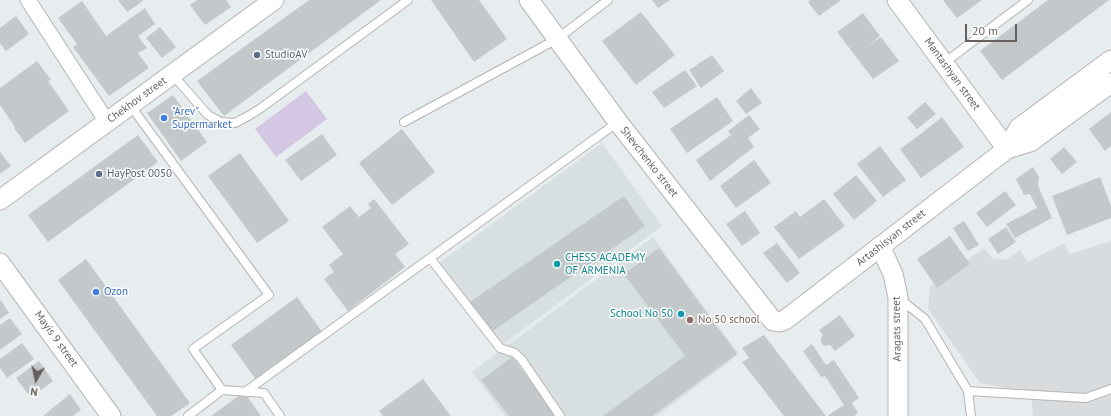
<!DOCTYPE html>
<html>
<head>
<meta charset="utf-8">
<style>
	body { margin:0 }
	#map { position:relative; width:1111px; height:416px; overflow:hidden; background:#e7edee; font-family:"PT Sans",sans-serif }
	canvas { display:block }
	.north { position:absolute; left:16px; top:360px; width:40px; height:40px; -webkit-text-stroke:3px #fff; paint-order:stroke; rotate:189deg; font-size:11px; font-weight:700; line-height:16px; text-align:center; color:#655f5e }
	.north::after { content:''; display:block; margin:auto; width:14px; height:18px; background:#655f5e; clip-path:polygon(50% 0,100% 100%,50% 72%,0 100%) }
	.scale { position:absolute; left:965px; top:24px; width:52px; height:18px; box-sizing:border-box; border:2px solid #655f5e; border-top:0; padding-left:5px; font-size:12px; line-height:14px; white-space:nowrap; color:#655f5e; -webkit-text-stroke:3px #fff; paint-order:stroke }
</style>
</head>
<body>
<div id="map">
<canvas width="1111" height="416"></canvas>
<div class="north">N</div>
<div class="scale">20 m</div>
</div>
<script>
const ctx = document.querySelector('canvas').getContext('2d');
ctx.lineJoin = 'round';
function fillPath(path, color) { ctx.fillStyle = color; ctx.fill(path, 'evenodd'); }
const toPath = rows => new Path2D(rows.map(r => 'M' + r).join(''));
function trace(path, color, width, dash) { ctx.strokeStyle = color; ctx.lineWidth = width; ctx.lineCap = dash ? 'butt' : 'round'; ctx.setLineDash(dash || []); ctx.stroke(path); }
function drawText(font, color, halo, rows, align = 'center') {
  ctx.font = font + ' "PT Sans",sans-serif'; ctx.lineWidth = 3; ctx.setLineDash([]); ctx.textBaseline = 'middle'; ctx.strokeStyle = halo; ctx.fillStyle = color; for (const [text, x, y, turn = 0] of rows) {
    ctx.save(); ctx.translate(x, y); ctx.rotate((+turn || 0) * Math.PI / 180); ctx.textAlign = isNaN(turn) ? turn : align; if (halo) ctx.strokeText(text, 0, 0); ctx.fillText(text, 0, 0); ctx.restore();
  }
}
fillPath(toPath([
	[1111,241,1111,416,1033,416,1031,393,980,383,928,309,930,286,984,248,992,258,1006,260,1020,250,1028,262,1064,243,1070,254]
]), '#d9dcde');
fillPath(toPath([
	[602,143,662,226,501,346,439,263],
	[653,237,739,354,657,416,505,416,472,372]
]), '#d8dfe1');
fillPath(toPath([
	[306,91,327,119,276,157,255,129]
]), '#d4c7e3');
fillPath(toPath([
	[118,0,142,0,143,1,127,12],
	[197,0,226,0,231,7,205,25,190,5],
	[309,0,381,0,224,116,197,81],
	[431,0,479,0,507,39,474,62],
	[652,0,670,0,658,8],
	[810,0,841,0,819,16,808,2],
	[943,0,982,0,957,18],
	[1048,0,1109,0,1002,80,980,51],
	[82,1,106,36,145,8,155,24,138,36,147,48,138,53,149,68,109,96,73,47,77,44,58,18],
	[641,12,675,55,636,85,602,41],
	[863,13,880,36,868,46,881,37,899,61,873,79,837,32],
	[16,16,29,34,6,51,0,43,0,28],
	[160,27,176,47,162,58,146,38],
	[712,55,724,71,701,88,689,70],
	[37,61,51,80,48,81,69,111,25,143,14,128,15,127,0,105,0,88],
	[685,70,697,86,664,108,652,92],
	[751,88,762,103,746,114,736,101],
	[173,95,207,142,181,161,147,113],
	[717,97,733,121,687,153,670,129],
	[925,102,936,114,917,129,907,118],
	[1111,112,1111,146,1105,151,1089,129],
	[749,115,760,129,748,138,754,147,710,181,696,160,731,135,728,131],
	[942,117,964,147,921,178,900,149,918,136],
	[402,129,435,172,392,205,359,163],
	[322,134,337,155,301,181,285,160],
	[138,135,158,162,48,242,28,215],
	[880,146,906,180,883,197,857,164],
	[1064,147,1077,162,1062,174,1050,159],
	[0,152,11,166,0,174],
	[240,153,289,221,257,243,208,176],
	[754,160,771,183,736,208,720,186],
	[1033,167,1039,177,1038,186,1052,218,1015,238,1006,224,1037,208,1030,194,1024,195,1016,179],
	[856,175,877,201,854,220,833,194],
	[1100,177,1111,206,1111,218,1067,235,1052,196],
	[1005,191,1016,205,987,227,976,213],
	[624,196,645,226,491,332,470,302],
	[374,199,409,244,395,254,405,267,348,311,324,279,334,272,329,265,343,254,322,227,350,206,359,217,371,208,368,204],
	[824,199,845,226,799,259,774,227,796,211,800,217],
	[745,211,760,233,742,246,726,224],
	[964,221,979,245,968,251,953,228],
	[1006,227,1016,242,998,254,988,239],
	[950,236,970,264,937,288,917,259],
	[777,243,800,273,787,283,763,253],
	[659,248,737,354,652,416,603,416,685,356,624,274],
	[86,259,190,403,171,416,157,416,58,280],
	[297,297,323,333,257,381,231,345],
	[0,299,9,313,0,319],
	[840,315,855,336,835,351,830,345,824,346,821,342,821,337,823,335,819,330],
	[10,318,22,334,0,350,0,325],
	[764,335,826,416,784,416,742,362,749,358,742,348],
	[22,343,34,359,7,378,0,368,0,359],
	[812,344,826,365,834,360,859,398,852,403,858,413,854,416,827,416,844,405,825,376,821,377,803,351],
	[512,357,557,416,509,416,481,380],
	[39,361,53,381,41,390,38,386,28,394,16,378],
	[423,379,451,416,383,416,379,411],
	[244,392,261,416,211,416],
	[70,394,81,410,73,416,43,416]
]), '#c3c9ca');
const service = toPath([
	[944,63,1028,0],
	[172,74,208,115,221,122,235,123,250,115,261,108,408,0],
	[130,105,269,295,193,349,222,390],
	[404,122,557,39,608,0],
	[430,258,500,348,515,353,522,360,560,416],
	[900,299,925,319,968,391,971,416],
	[968,391,1086,398,1111,389],
	[245,392,618,122],
	[188,416,222,390,264,393,280,416]
]);
const minor = toPath([
	[28,0,107,122]
]);
const tertiary = toPath([
	[529,0,618,122,732,268,773,321,779,322,785,320,1007,149,1019,128,1111,60],
	[897,0,1007,149],
	[1007,149,1030,142,1111,83],
	[0,200,274,0],
	[880,246,893,274,898,297,898,416],
	[0,263,111,416]
]);
trace(service, '#b7b3b2', 10);
trace(minor, '#b7b3b2', 17);
trace(tertiary, '#b7b3b2', 21);
trace(service, '#fff', 8);
trace(minor, '#fff', 15);
trace(tertiary, '#fff', 19);
for (const [x, y, r, color] of [
	[257,55,4,"#5c6f8a"],
	[164,118,4,"#3f7fe0"],
	[99,174,4,"#5c6f8a"],
	[557,264,4,"#0f9aa8"],
	[96,292,4,"#3f7fe0"],
	[681,314,4,"#0f9aa8"],
	[690,320,4,"#8d6e63"]
]) { const dot = new Path2D(); dot.arc(x, y, r, 0, 2 * Math.PI); ctx.fillStyle = color; ctx.fill(dot); trace(dot, '#fff', 1.5); }
drawText('11px', '#4e5e75', '#fff', [
	["StudioAV",265,55],
	["HayPost 0050",107,174]
], 'left');
drawText('11px', '#655f5e', '#fff', [
	["Mantashyan street",952,74,54],
	["Chekhov street",137,100,-36],
	["Shevchenko street",649,162,52],
	["Artashisyan street",891,238,-38],
	["Aragats street",897,329,-91],
	["Mayis 9 street",56,339,54]
]);
drawText('11px', '#366cbe', '#fff', [
	["\"Arev\"",172,112],
	["Supermarket",172,125],
	["Ozon",104,292]
], 'left');
drawText('11px', '#0d838f', '#fff', [
	["CHESS ACADEMY",565,258],
	["OF ARMENIA",565,271],
	["School No 50",673,314,"right"]
], 'left');
drawText('11px', '#785e54', '#fff', [
	["No 50 school",698,320]
], 'left');
</script>
</body>
</html>
